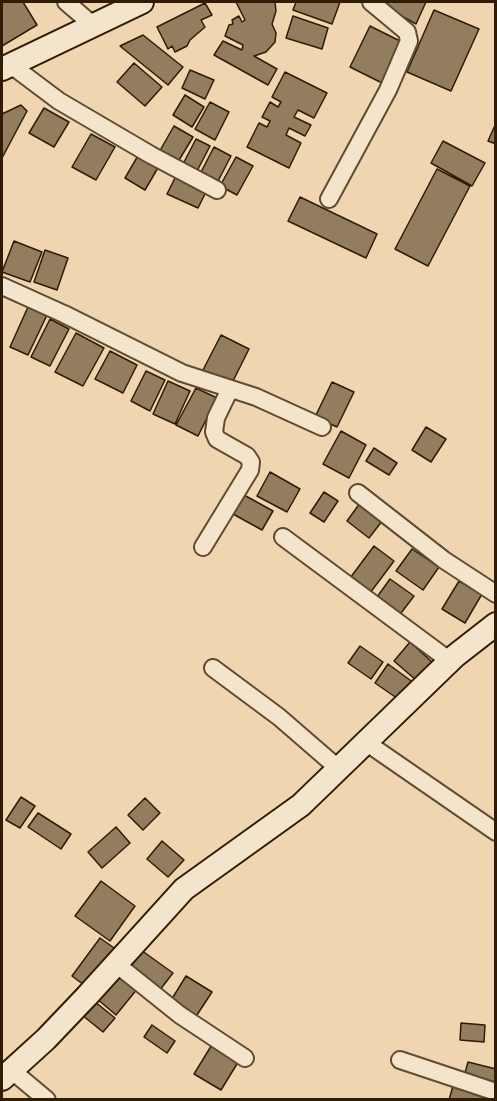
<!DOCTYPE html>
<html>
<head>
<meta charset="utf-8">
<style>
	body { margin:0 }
	#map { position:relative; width:497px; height:1101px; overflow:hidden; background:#efd6b1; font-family:"IM FELL French Canon",serif }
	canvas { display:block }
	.frame { position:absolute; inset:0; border:3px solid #301c06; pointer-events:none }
</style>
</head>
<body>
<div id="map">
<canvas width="497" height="1101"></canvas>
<div class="frame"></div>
</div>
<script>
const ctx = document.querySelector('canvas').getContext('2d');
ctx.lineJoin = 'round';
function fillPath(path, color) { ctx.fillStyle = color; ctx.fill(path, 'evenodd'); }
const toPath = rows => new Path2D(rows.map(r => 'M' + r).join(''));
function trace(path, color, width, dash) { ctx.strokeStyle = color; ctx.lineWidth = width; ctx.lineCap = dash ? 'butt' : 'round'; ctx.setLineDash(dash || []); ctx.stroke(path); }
const building = toPath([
	[2,2,23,2,37,25,2,46,2,2],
	[236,2,275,2,276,11,272,24,276,33,275,42,266,52,254,56,277,69,268,85,214,55,223,41,242,50,243,45,225,36,229,25,233,24,232,20,239,16,242,22,245,20,236,2],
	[296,2,340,2,332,24,293,10,296,2],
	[376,2,426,2,416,24,376,2],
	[205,3,212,15,201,20,205,27,190,40,187,46,175,52,172,46,168,49,157,27,205,3],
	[434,10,479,29,451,91,407,72,434,10],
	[293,16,328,28,322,49,286,38,293,16],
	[370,26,406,44,386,85,350,67,370,26],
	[143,35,183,67,168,85,120,46,143,35],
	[134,63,162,87,145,106,117,82,134,63],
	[190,70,214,80,205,99,182,88,190,70],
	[285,72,327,93,314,118,298,110,294,117,311,125,305,136,289,128,286,135,301,143,289,168,247,147,259,123,267,127,270,121,262,117,270,102,278,107,281,102,272,97,285,72],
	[185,95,204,107,192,127,173,115,185,95],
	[210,102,229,112,215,140,195,129,210,102],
	[21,105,27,111,2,158,2,114,21,105],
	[44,108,69,122,54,147,29,133,44,108],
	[496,123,496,144,488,141,496,123],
	[174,126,193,137,176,165,158,154,174,126],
	[91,134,115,147,96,180,72,167,91,134],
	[196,139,210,146,197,171,183,164,196,139],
	[443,141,485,163,472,186,431,163,443,141],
	[214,147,231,156,217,183,200,174,214,147],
	[139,154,159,166,145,190,125,178,139,154],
	[236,157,253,166,237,195,220,186,236,157],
	[437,169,470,186,428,266,395,249,437,169],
	[176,176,207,190,198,208,167,194,176,176],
	[300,197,377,234,366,258,288,221,300,197],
	[14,241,42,252,30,282,2,272,14,241],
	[45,250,68,258,57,290,34,282,45,250],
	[28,307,47,315,28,355,10,347,28,307],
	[50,319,69,329,50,366,31,357,50,319],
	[76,333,104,348,83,386,55,372,76,333],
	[221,335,249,349,231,385,203,370,221,335],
	[110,351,137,365,123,393,95,379,110,351],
	[146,371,165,380,150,411,131,401,146,371],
	[168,381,190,391,175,424,153,414,168,381],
	[332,382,354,392,337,427,315,417,332,382],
	[196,388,217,398,198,436,176,425,196,388],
	[426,427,446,439,431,462,412,450,426,427],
	[341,431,366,445,349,478,323,464,341,431],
	[374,448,397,463,389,475,366,461,374,448],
	[270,472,300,489,287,512,257,496,270,472],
	[324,492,338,501,324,522,310,513,324,492],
	[244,495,273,511,262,530,233,514,244,495],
	[363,499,386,516,369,538,347,521,363,499],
	[374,546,394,561,370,593,350,578,374,546],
	[412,549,439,567,423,590,396,571,412,549],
	[390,579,414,596,395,621,372,604,390,579],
	[459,581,482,594,465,623,442,609,459,581],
	[410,642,432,662,416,680,394,661,410,642],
	[360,646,383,662,371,679,348,663,360,646],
	[388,664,414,683,401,701,375,683,388,664],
	[21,797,35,806,20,828,6,820,21,797],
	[145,798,160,813,143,830,128,815,145,798],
	[38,813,71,834,61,849,28,827,38,813],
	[116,827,130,843,102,868,88,852,116,827],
	[162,841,184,860,168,877,147,859,162,841],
	[101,881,135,906,110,941,75,916,101,881],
	[100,938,117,950,88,988,72,976,100,938],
	[141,950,173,973,159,991,127,968,141,950],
	[117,972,138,988,116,1015,96,998,117,972],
	[186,976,212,992,195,1018,170,1002,186,976],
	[94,1001,115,1018,103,1032,82,1015,94,1001],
	[461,1023,485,1025,484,1042,460,1040,461,1023],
	[152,1025,175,1041,167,1053,144,1037,152,1025],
	[213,1043,240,1059,221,1090,194,1074,213,1043],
	[468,1062,496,1069,496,1089,463,1080,468,1062],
	[453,1086,495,1100,449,1100,453,1086]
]);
fillPath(building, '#937d5f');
trace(building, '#301c06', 1.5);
const street = toPath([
	[66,2,94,26],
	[11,65,59,101,151,155,217,190],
	[329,199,388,90,409,41,407,32,371,2],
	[2,286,64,314,182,373,256,397,322,427],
	[358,493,444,560,496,594],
	[283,537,450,661],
	[203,547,250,470,251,462,247,456,217,439,214,432,216,418,230,389],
	[213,668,279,717,339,769],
	[367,743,496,832],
	[115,963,180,1015,245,1058],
	[400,1060,496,1092],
	[10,1069,47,1100]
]);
const secondary = toPath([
	[2,69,142,2],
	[2,1079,46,1039,87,996,184,889,301,805,455,656,496,624]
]);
trace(street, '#604a31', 20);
trace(secondary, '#301c06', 26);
trace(street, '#f5e4cc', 16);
trace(secondary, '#f5e4cc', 22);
</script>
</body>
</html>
